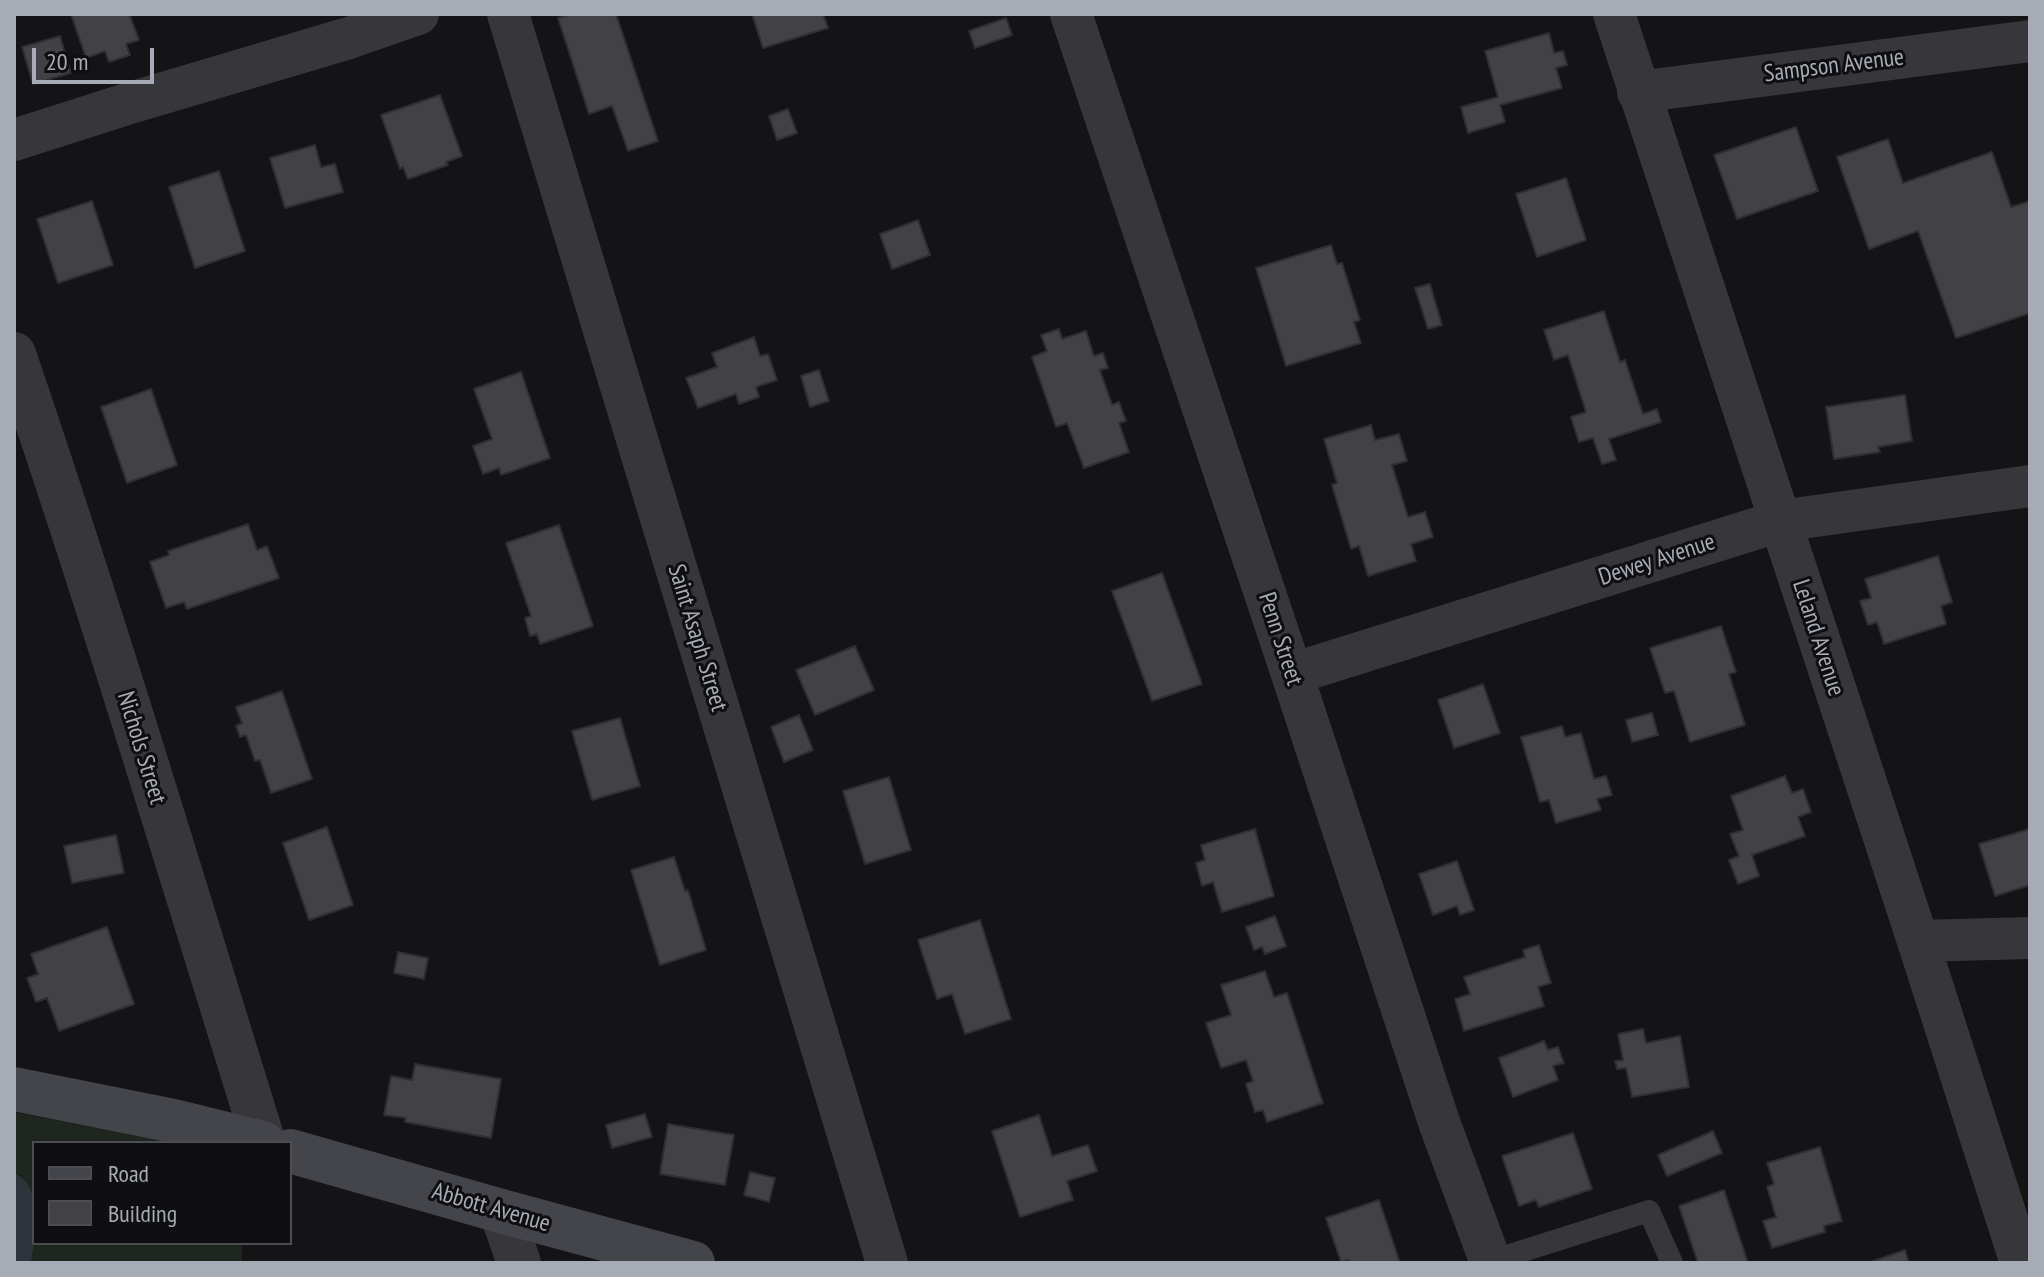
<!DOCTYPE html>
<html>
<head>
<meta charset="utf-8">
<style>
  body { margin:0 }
  #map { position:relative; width:2044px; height:1277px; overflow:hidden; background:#141416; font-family:"PT Sans Narrow",sans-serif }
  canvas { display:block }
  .frame { position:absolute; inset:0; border:16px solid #a7abb5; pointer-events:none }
  .legend { position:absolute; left:32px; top:1141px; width:260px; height:104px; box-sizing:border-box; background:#0f0f11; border:2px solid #4c4d53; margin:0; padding:10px 14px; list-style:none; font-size:24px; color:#a7abb5 }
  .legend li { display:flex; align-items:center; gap:16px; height:40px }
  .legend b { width:40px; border:2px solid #4c4d53 }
  .scale { position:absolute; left:32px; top:48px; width:122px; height:36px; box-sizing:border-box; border:4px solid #a7abb5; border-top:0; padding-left:10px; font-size:24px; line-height:28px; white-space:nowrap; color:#a7abb5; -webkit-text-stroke:6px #0f0f11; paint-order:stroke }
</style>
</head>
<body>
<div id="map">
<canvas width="2044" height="1277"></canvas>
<div class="frame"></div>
<ul class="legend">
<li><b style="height:10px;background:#44454b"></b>Road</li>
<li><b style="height:22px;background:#414146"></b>Building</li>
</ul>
<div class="scale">20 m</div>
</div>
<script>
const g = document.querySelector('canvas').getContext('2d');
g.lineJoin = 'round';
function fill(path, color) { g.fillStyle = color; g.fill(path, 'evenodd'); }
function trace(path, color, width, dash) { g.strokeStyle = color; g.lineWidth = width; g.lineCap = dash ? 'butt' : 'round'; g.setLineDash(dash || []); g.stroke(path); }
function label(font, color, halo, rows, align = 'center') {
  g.font = font + ' "PT Sans Narrow",sans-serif'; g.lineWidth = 6; g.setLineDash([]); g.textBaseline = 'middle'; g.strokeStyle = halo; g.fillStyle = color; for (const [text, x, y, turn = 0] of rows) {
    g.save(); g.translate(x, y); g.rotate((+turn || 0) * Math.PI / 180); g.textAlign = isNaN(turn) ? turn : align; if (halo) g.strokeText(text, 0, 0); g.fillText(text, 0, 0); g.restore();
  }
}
const green = new Path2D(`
  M14,1112L174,1143H34V1199L22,1176L14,1173Z
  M34,1242L242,1243V1263H31Z`);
const water = new Path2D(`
  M14,1173C43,1183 35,1238 31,1263H14Z`);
const building = new Path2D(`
  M71,14H136L130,16L139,40L126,44L130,55L109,62L105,51L86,58Z
  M571,14H616L658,141L628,151L612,106L589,114L558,18Z
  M752,14H823L828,28L763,48Z
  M1006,18L1012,35L975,48L969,31Z
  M1549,33L1554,53L1563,51L1567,65L1556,68L1562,88L1500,105L1505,122L1468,133L1461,107L1498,97L1485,51Z
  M60,36L71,73L33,84L22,47Z
  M440,95L462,156L446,162L448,165L408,179L403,167L400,169L381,115Z
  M788,109L797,133L777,140L769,116Z
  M1796,127L1818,191L1737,219L1714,155Z
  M1888,139L1903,183L1992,152L2011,207L2030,201V313L1956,338L1918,231L1869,249L1837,157Z
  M315,145L321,167L335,164L343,192L285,208L270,158Z
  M219,171L245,251L195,268L169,187Z
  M1566,178L1586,240L1537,257L1516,194Z
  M92,201L113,265L58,283L37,219Z
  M918,220L930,255L892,269L880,234Z
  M1331,245L1337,264L1342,263L1360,320L1354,322L1361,343L1286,366L1256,268Z
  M1430,284L1442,325L1428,329L1415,288Z
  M1604,311L1620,362L1625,360L1643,414L1657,409L1661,422L1609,439L1616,460L1602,464L1593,438L1579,442L1571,417L1586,412L1568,355L1554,360L1544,330Z
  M1059,329L1062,339L1086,331L1094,356L1103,353L1108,368L1100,370L1112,405L1119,402L1126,421L1119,423L1129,452L1084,468L1067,423L1056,427L1032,357L1047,351L1041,335Z
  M754,337L760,356L768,354L777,380L756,387L759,397L739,404L736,394L698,408L686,378L717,367L712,353Z
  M819,370L829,401L810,407L801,376Z
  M521,372L550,458L501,475L499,468L483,474L473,446L492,439L474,389Z
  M151,389L177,465L127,483L101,407Z
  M1905,395L1912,441L1878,447L1880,452L1834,459L1826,407Z
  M1371,425L1375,440L1399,434L1407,461L1392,465L1408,517L1425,512L1433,537L1411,544L1416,561L1368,576L1359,546L1351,549L1332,485L1337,483L1324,439Z
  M248,524L257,550L267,546L279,578L187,609L184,602L166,608L150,562L169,555L168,551Z
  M559,525L593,626L540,644L537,634L530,636L525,618L531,616L506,543Z
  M1938,556L1952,602L1941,606L1946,624L1884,644L1877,622L1868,625L1860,601L1871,598L1865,579Z
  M1162,573L1202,684L1152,701L1112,591Z
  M1721,626L1736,672L1729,674L1745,725L1690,742L1674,691L1665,693L1650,648Z
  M855,646L874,690L815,715L796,670Z
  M1483,684L1500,733L1454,748L1438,700Z
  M282,691L312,779L271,793L260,760L255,761L246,735L240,737L236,726L242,723L236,707Z
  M1652,713L1658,735L1632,742L1626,720Z
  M799,715L813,750L784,762L771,727Z
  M620,718L640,786L592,800L572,731Z
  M1562,726L1565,737L1581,733L1594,779L1606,776L1612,795L1597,799L1601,810L1556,823L1549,800L1540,802L1521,737Z
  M1785,776L1792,793L1803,789L1811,812L1798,817L1805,836L1752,855L1759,876L1738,884L1729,860L1739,856L1730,834L1743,830L1731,796Z
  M889,777L911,850L865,864L843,791Z
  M327,827L353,905L309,920L283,843Z
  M1255,829L1274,896L1222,912L1213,882L1202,886L1196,863L1205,860L1201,845Z
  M2030,829V885L1995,896L1979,844Z
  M116,835L124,873L72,883L64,846Z
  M674,857L685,891L688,890L706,950L660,965L631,870Z
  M1457,861L1474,910L1460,915L1457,906L1433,915L1419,874Z
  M1275,916L1286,946L1265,954L1262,947L1254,950L1246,927Z
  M980,920L1011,1019L965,1034L952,994L937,999L918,940Z
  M107,927L134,1004L59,1031L47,998L36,1002L27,978L38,974L31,954Z
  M1539,945L1551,983L1538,987L1544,1006L1464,1031L1455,999L1470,994L1464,977L1525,957L1523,950Z
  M398,952L428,958L424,979L394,973Z
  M1265,971L1274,997L1287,993L1323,1103L1267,1122L1263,1110L1255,1112L1246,1084L1253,1081L1246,1060L1221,1068L1206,1023L1231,1015L1221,985Z
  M1643,1029L1646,1043L1680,1036L1689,1087L1632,1097L1626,1068L1617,1069L1615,1061L1623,1060L1618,1034Z
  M1544,1041L1548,1050L1558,1047L1564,1063L1553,1066L1558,1080L1513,1097L1499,1058Z
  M415,1064L501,1079L491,1138L405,1122L406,1118L384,1115L391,1076L412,1080Z
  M645,1114L652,1137L612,1148L606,1125Z
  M1039,1115L1052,1156L1088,1145L1097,1171L1067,1181L1073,1200L1020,1217L992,1131Z
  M668,1124L734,1135L725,1185L660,1174Z
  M1713,1131L1722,1153L1667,1176L1658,1155Z
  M1573,1133L1592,1189L1539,1207L1536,1200L1519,1206L1502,1156Z
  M1820,1147L1842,1221L1824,1226L1825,1232L1772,1248L1763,1221L1776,1217L1767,1187L1774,1184L1767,1163Z
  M750,1172L775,1178L769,1202L744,1195Z
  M1724,1190L1748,1263H1698L1679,1206Z
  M1379,1200L1400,1263H1350L1349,1260L1341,1262L1326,1218Z
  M1905,1250L1909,1263H1868Z`);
const service = new Path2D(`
  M1491,1261L1649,1211L1672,1263`);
const minor = new Path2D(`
  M508,14L887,1263
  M1071,14L1292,674L1439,1122L1491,1263
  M1614,14L1918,941L2021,1263
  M1638,92L2030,41
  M14,140L130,103L349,38L418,14
  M1292,674L1780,521L2030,486
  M1918,941L2030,938`);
const tertiary = new Path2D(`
  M14,354C103,615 182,879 264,1143
  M501,1211L519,1263`);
const secondary = new Path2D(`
  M14,1089L174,1121L263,1143
  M290,1151L501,1211L693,1263`);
const streetNames = [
  ["Sampson Avenue",1834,66,-7],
  ["Dewey Avenue",1657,560,-18],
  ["Saint Asaph Street",697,638,73],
  ["Leland Avenue",1818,638,72],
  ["Penn Street",1280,639,72],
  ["Nichols Street",141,748,73],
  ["Abbott Avenue",491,1208,16]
];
fill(green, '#1f2620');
fill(water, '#2d343b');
fill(building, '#414146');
trace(building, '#2f2e32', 2);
trace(service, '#36363b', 22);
trace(minor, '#36363b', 42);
trace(tertiary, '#36363b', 44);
trace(secondary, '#44454b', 44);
label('24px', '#a7abb5', '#0f0f11', streetNames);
</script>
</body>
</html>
